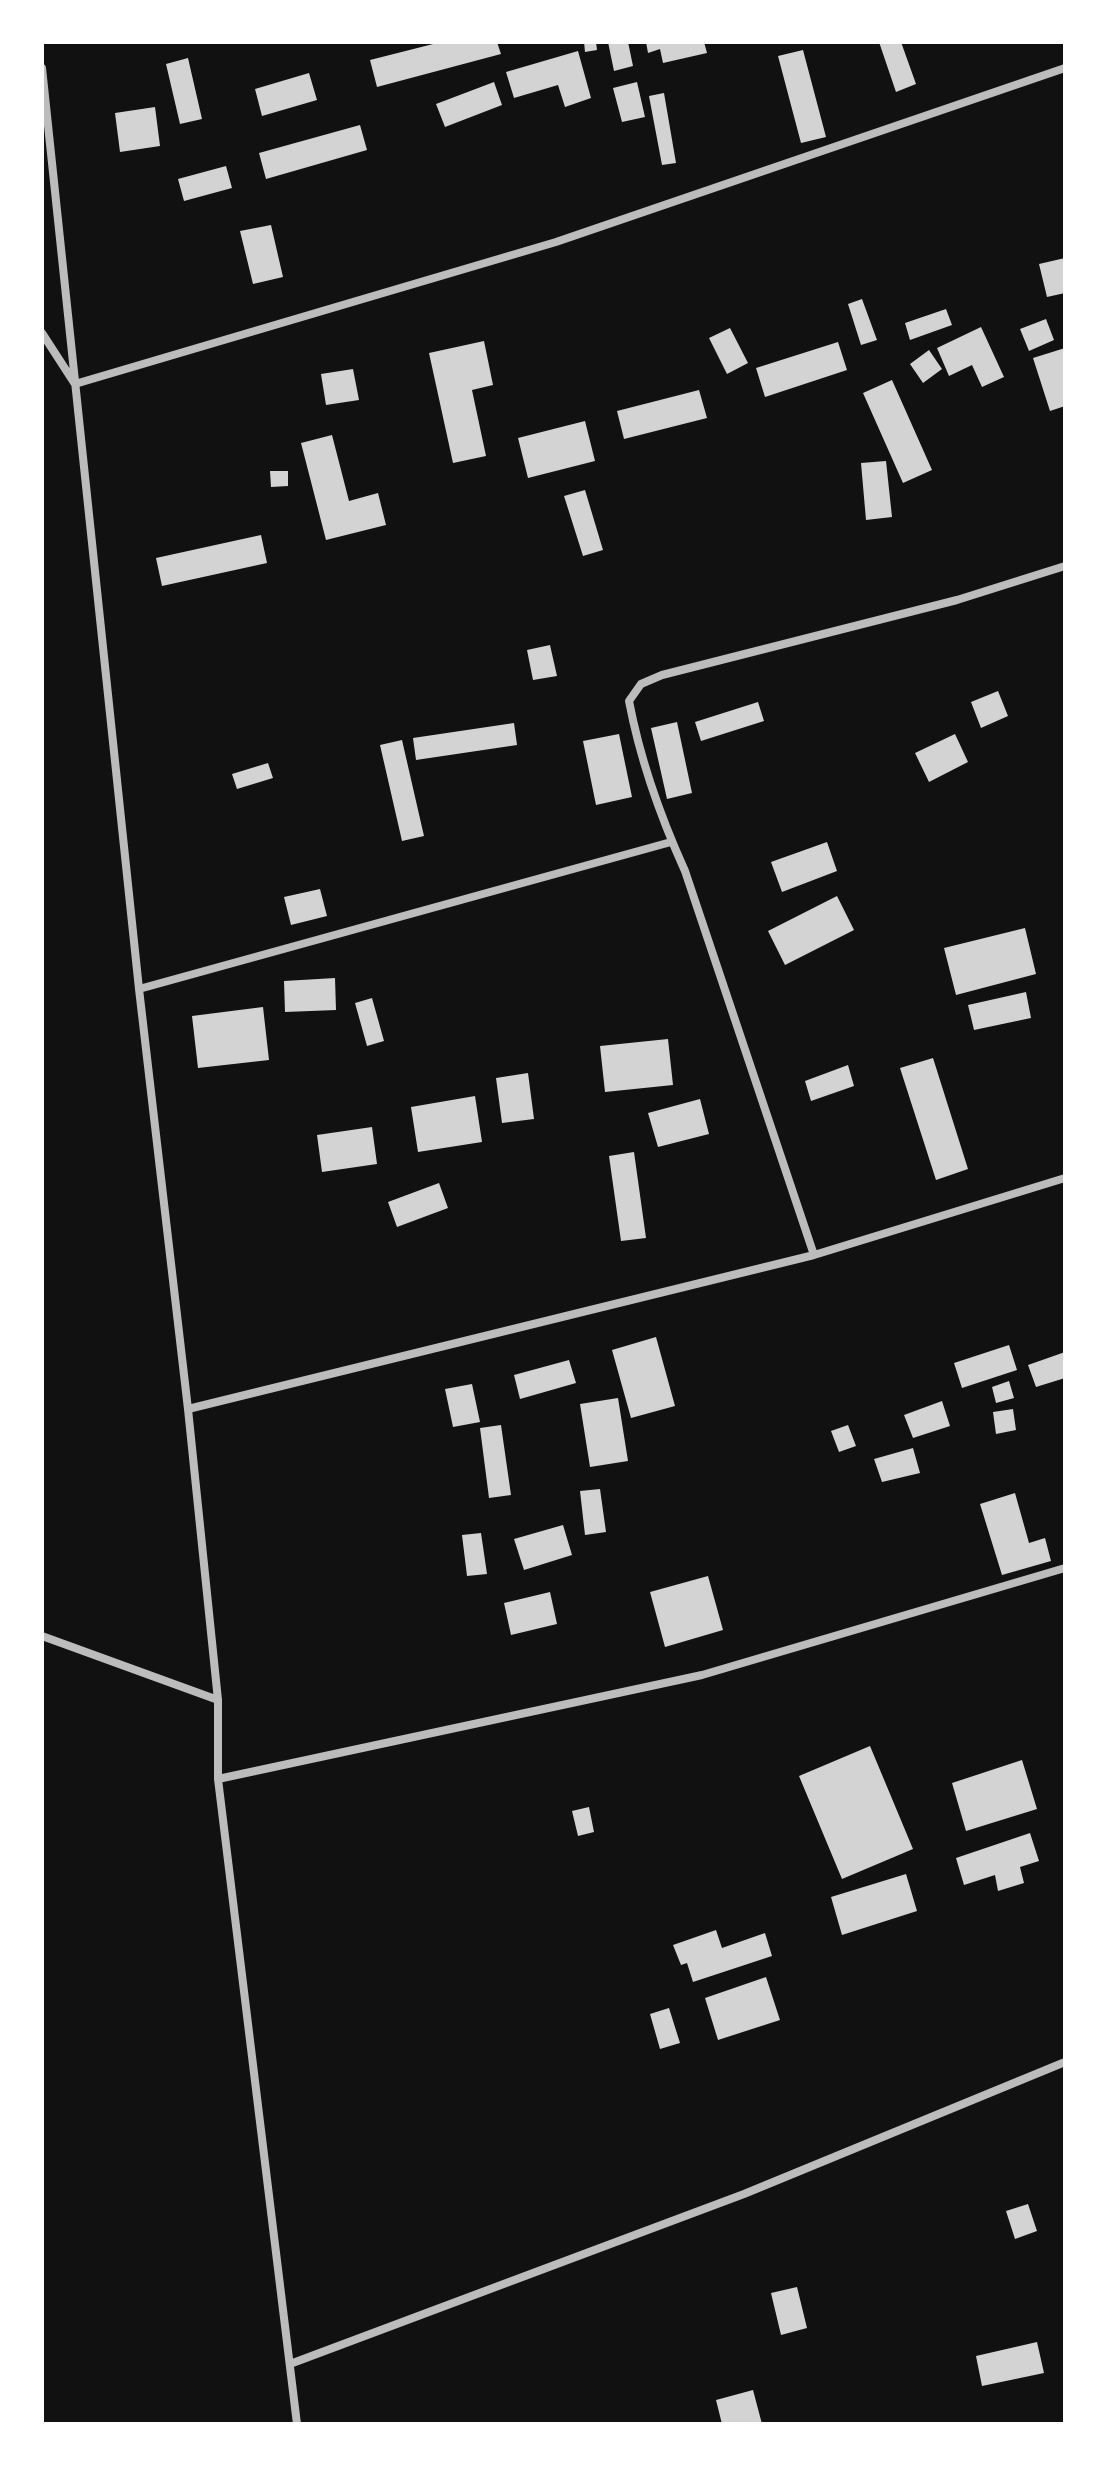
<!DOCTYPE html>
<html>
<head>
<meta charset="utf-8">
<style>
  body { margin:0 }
  #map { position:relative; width:1107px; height:2466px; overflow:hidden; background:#111; font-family:Overpass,sans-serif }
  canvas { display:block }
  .frame { position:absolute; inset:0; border:44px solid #fff; pointer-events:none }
</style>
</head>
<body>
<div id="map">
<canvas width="1107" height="2466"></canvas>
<div class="frame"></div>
</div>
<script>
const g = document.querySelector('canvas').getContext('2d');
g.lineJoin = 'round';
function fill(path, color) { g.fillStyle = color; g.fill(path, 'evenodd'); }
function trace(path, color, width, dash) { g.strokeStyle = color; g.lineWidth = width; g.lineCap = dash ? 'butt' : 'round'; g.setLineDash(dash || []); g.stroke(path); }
const building = new Path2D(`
  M441,42H497L501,54L377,87L370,60Z
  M584,42H596L597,50L585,52Z
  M608,42H628L633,66L614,71Z
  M646,42H704L707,53L663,63L660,49L648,53Z
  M879,42H901L916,84L896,92Z
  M803,50L826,137L801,143L778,56Z
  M578,51L591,98L565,107L558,85L514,98L506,72Z
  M188,58L202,119L180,124L166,64Z
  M309,73L317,100L262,116L255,89Z
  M494,82L502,105L445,127L436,104Z
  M637,82L645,117L622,122L613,88Z
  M664,93L676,163L662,165L649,96Z
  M155,107L160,146L120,152L115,113Z
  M360,125L367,150L266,179L259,153Z
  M226,166L232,188L184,201L178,179Z
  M271,225L283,277L253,284L240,231Z
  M1065,258V293L1047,297L1039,264Z
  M862,299L877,340L861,345L848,304Z
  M946,309L952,325L910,340L905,323Z
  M1046,319L1054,340L1029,351L1020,329Z
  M981,327L1004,377L982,387L972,365L949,376L937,348Z
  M730,328L748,363L727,374L709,338Z
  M484,341L493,385L472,390L486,456L453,463L429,353Z
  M838,342L847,370L765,397L756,368Z
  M1065,348V406L1050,411L1033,358Z
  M929,350L942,369L923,383L910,364Z
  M353,369L359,400L326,405L321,374Z
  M892,380L932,470L903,483L863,393Z
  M699,390L707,418L624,439L617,411Z
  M585,421L595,461L528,478L518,438Z
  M332,435L349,501L378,493L386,525L326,540L301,443Z
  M886,461L892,517L866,520L861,463Z
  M270,471H288V486L271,487Z
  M585,490L603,550L583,556L564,496Z
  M261,535L267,563L162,586L156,558Z
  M550,645L557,676L533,680L527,650Z
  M998,691L1008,716L981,728L971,702Z
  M758,702L764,721L701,741L695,722Z
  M677,722L692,793L667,799L651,728Z
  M514,723L517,745L416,760L413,738Z
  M619,734L632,797L596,805L583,741Z
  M955,734L968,762L929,782L915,753Z
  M402,740L424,836L402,841L380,745Z
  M268,763L273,778L237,789L232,774Z
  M827,842L837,871L782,892L771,862Z
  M320,889L327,916L291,925L284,897Z
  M837,896L854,930L785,965L768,931Z
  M1025,928L1036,974L956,995L944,948Z
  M335,978L336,1010L285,1012L284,981Z
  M1026,992L1031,1018L974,1030L968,1005Z
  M372,998L384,1041L367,1046L355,1003Z
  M263,1007L269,1060L198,1068L192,1016Z
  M668,1039L673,1085L605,1092L600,1046Z
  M933,1058L968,1169L936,1180L900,1068Z
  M848,1065L854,1086L811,1101L805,1081Z
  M528,1073L534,1119L502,1123L496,1078Z
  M475,1096L482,1142L418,1152L411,1107Z
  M700,1099L709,1134L658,1147L648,1113Z
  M372,1127L377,1164L322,1172L317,1135Z
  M634,1152L646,1238L621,1241L609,1156Z
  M439,1183L448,1208L397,1227L388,1202Z
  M656,1337L675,1406L631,1418L612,1350Z
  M1009,1345L1017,1370L962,1388L954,1363Z
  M1065,1352V1378L1036,1387L1028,1365Z
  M569,1360L576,1383L520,1399L514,1375Z
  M1009,1381L1014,1398L996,1403L992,1387Z
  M472,1384L480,1422L453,1427L445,1389Z
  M618,1398L628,1461L590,1467L580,1404Z
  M942,1401L950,1426L913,1438L904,1415Z
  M1013,1409L1016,1430L996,1434L993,1412Z
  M501,1425L511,1495L489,1498L480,1428Z
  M848,1425L856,1446L839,1452L831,1431Z
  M913,1448L920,1473L882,1482L874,1459Z
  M600,1489L606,1532L585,1535L580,1491Z
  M1015,1493L1029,1543L1045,1538L1051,1561L1002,1575L980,1504Z
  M563,1525L572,1555L524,1570L514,1539Z
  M481,1533L487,1574L467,1576L462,1535Z
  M708,1576L723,1630L665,1647L650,1592Z
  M550,1592L557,1624L511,1635L504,1603Z
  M870,1746L913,1849L842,1879L799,1776Z
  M1022,1760L1037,1809L966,1831L952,1783Z
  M589,1807L594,1832L578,1836L572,1811Z
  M1030,1833L1039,1861L1020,1867L1024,1883L998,1891L995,1875L964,1885L956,1858Z
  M906,1874L917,1911L842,1935L831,1897Z
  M716,1930L722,1948L765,1933L772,1956L693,1982L687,1963L681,1965L673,1945Z
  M766,1977L780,2020L718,2040L705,1998Z
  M669,2008L680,2043L660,2049L650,2014Z
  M1028,2204L1037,2231L1015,2239L1006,2211Z
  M797,2287L807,2328L781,2335L771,2293Z
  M1037,2342L1044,2373L982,2386L976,2356Z
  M753,2390L762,2424H722L716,2400Z`);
const minor = new Path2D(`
  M42,68L139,989L188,1409L218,1700V1779L297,2424
  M42,333L75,384L556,242L1065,68
  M139,989L671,842
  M814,1255L685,871C661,818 640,759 629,701L641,684L662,675L957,600L1065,566
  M188,1409L814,1255L1065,1178
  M42,1636L218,1700
  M218,1779L702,1675L1065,1568
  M290,2364L744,2194L1065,2062`);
fill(building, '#d3d3d3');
trace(minor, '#bcbcbc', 8);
</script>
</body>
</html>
